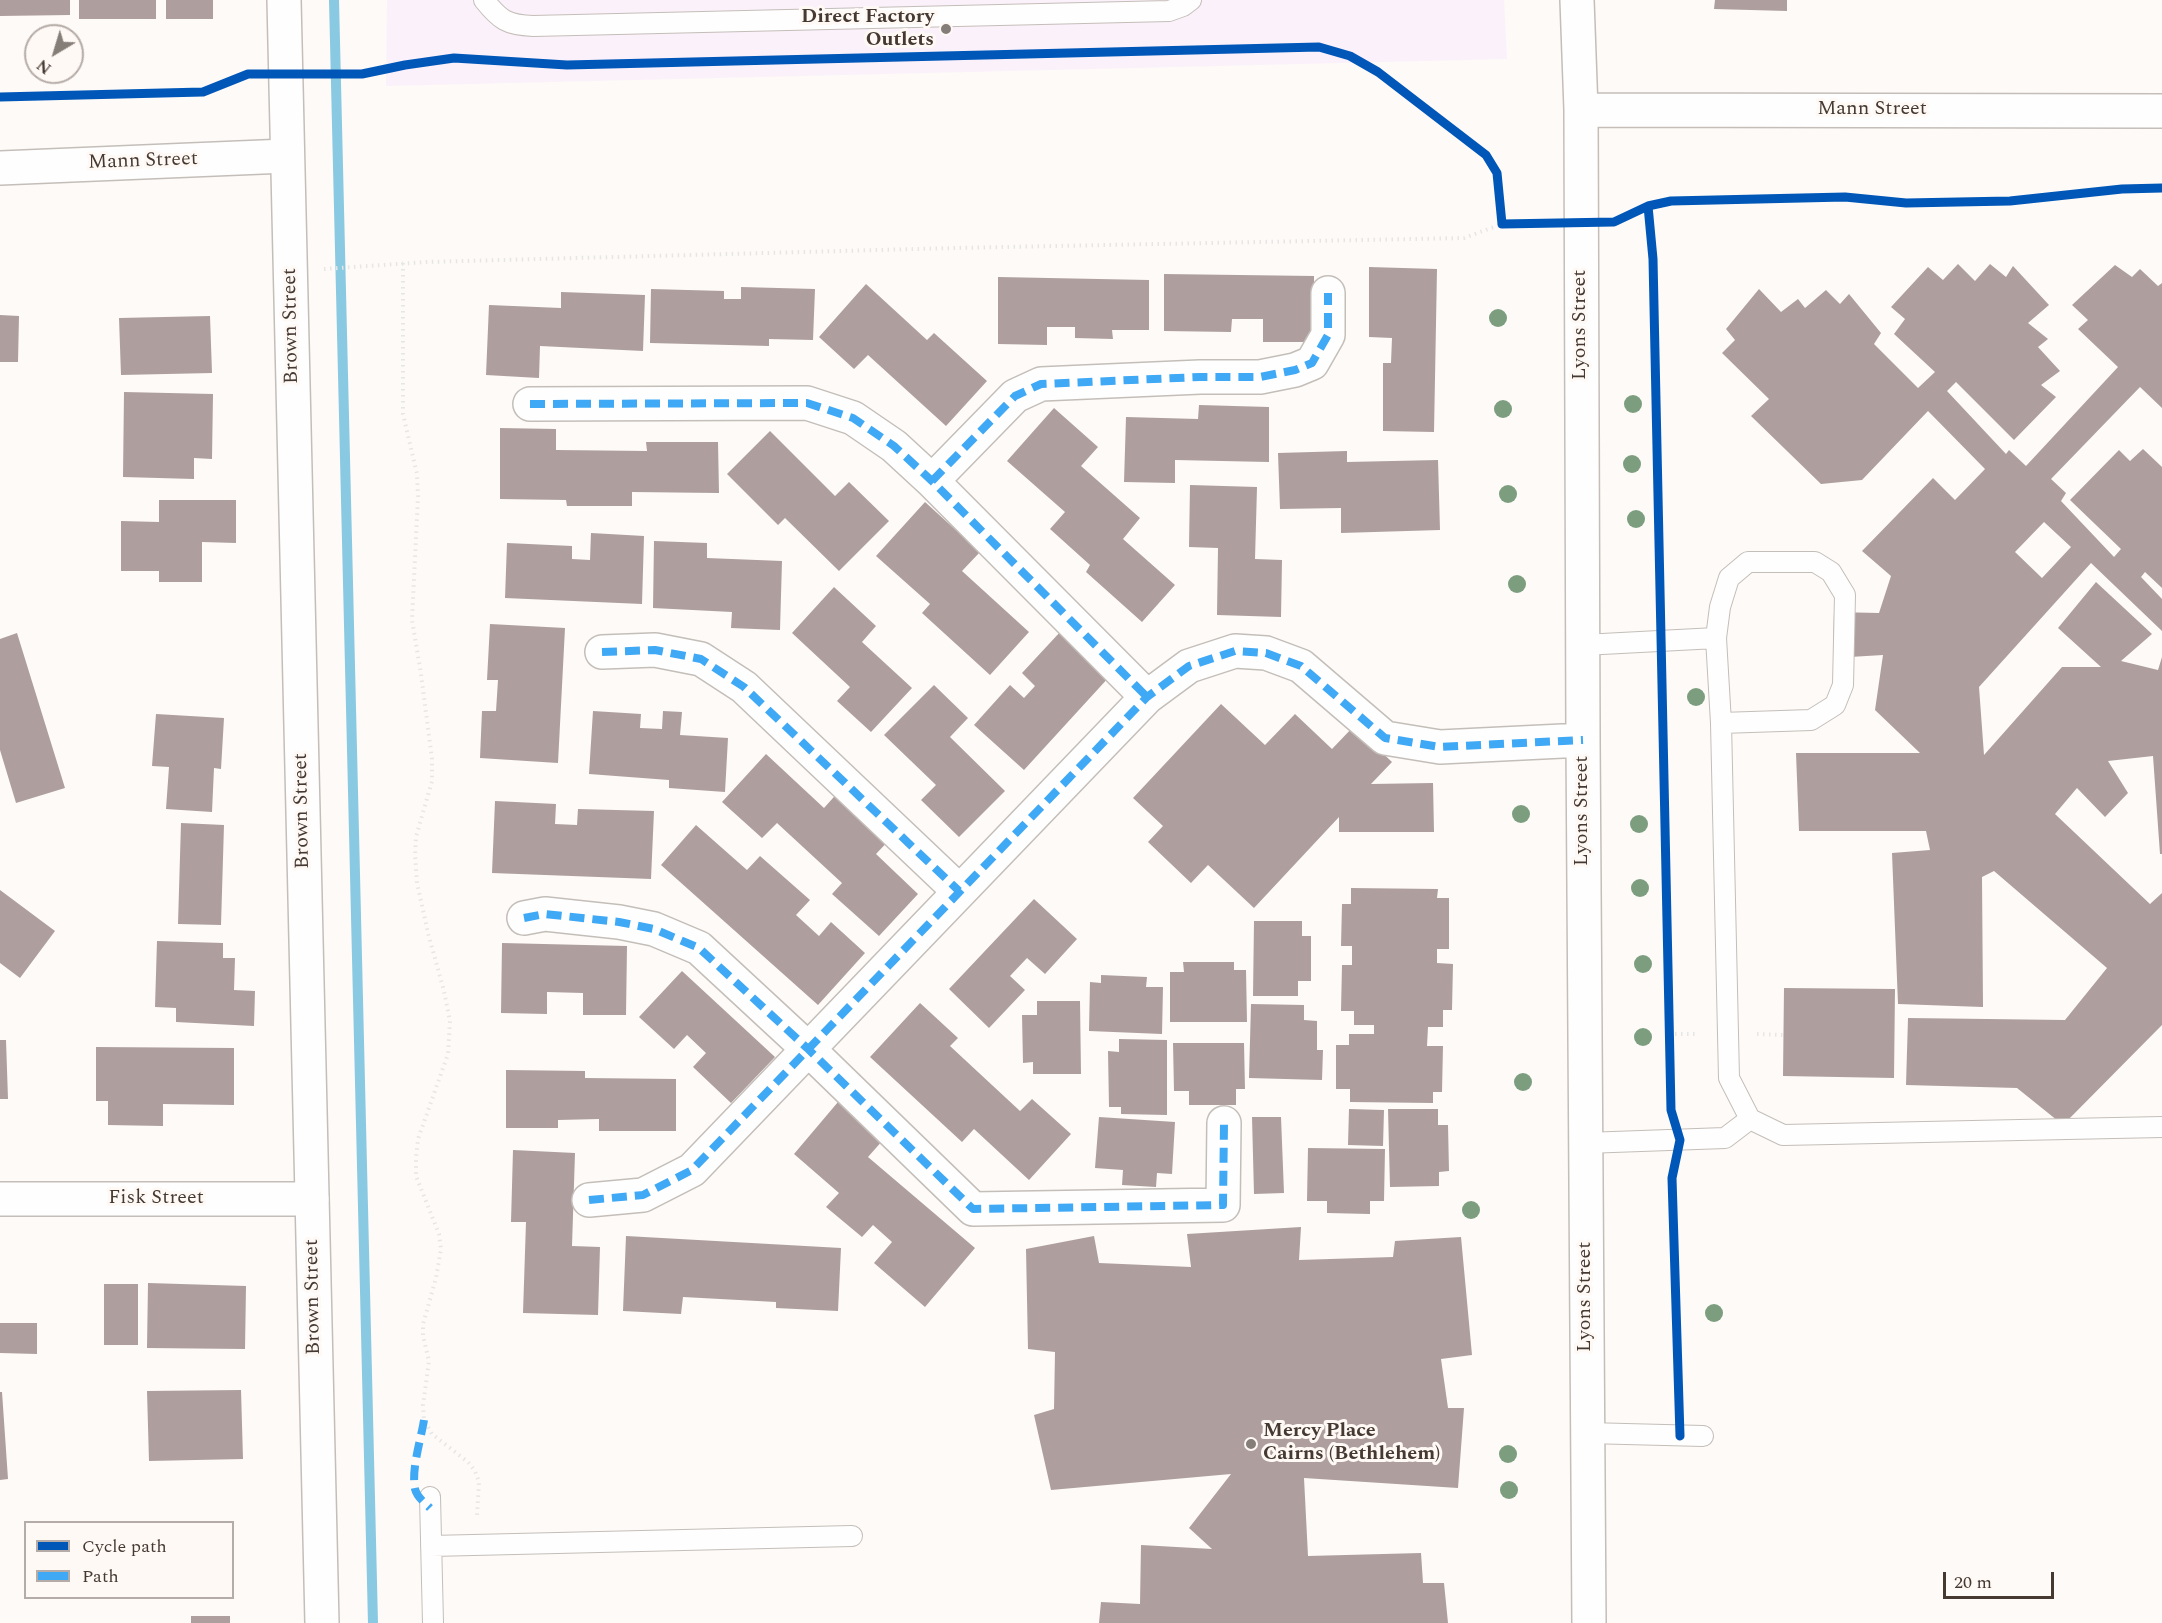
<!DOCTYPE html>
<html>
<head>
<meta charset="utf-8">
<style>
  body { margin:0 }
  #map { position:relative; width:2162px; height:1623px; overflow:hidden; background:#fdfaf7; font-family:Spectral,serif }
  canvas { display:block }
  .legend { position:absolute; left:24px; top:1521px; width:210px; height:78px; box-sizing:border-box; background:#fff9f5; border:2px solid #b5aca7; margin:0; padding:8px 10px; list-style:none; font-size:18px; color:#453932 }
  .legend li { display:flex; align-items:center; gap:12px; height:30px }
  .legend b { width:30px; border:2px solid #b5aca7 }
  .north { position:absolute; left:24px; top:24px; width:60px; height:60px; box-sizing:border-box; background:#fff9f5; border:2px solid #b5aca7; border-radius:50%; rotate:218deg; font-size:16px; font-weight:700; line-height:24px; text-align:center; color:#453932 }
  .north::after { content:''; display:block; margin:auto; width:21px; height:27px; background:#857d77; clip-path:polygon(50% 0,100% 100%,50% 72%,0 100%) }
  .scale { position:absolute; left:1943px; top:1572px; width:111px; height:27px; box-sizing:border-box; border:3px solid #453932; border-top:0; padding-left:8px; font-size:18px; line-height:21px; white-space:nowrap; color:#453932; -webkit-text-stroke:4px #fff9f5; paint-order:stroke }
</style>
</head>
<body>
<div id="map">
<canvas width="2162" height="1623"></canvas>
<ul class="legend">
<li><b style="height:8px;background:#0057b8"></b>Cycle path</li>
<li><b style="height:8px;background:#3fa9f5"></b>Path</li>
</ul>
<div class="north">N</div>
<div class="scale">20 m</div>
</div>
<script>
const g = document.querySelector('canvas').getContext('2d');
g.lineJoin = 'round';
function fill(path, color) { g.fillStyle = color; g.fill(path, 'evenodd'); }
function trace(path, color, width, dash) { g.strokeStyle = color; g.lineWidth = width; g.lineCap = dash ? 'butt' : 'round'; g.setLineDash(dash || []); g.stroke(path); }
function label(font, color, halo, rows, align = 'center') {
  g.font = font + ' Spectral,serif'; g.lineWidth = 6; g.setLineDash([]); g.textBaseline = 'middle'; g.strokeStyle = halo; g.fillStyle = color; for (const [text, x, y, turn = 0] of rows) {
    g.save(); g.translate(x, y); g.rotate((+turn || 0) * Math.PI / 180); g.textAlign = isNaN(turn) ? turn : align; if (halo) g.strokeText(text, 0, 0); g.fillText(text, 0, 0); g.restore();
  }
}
const commercial = new Path2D(`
  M387,0H1504L1507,59L386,86Z`);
const stream = new Path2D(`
  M334,0L373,1623`);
const building = new Path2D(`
  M0,0H70V15L0,16Z
  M79,0H156V19H79Z
  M166,0H213V19H166Z
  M1715,0H1787V11L1714,9Z
  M1958,264L1975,281L1990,264L2006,277L2013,266L2049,305L2028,323L2048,339L2038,347L2060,371L2041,385L2056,397L2014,440L1956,382L1947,391L2006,454L2009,450L2026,466L2118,367L2078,329L2088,320L2072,305L2115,265L2132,277L2140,269L2158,286L2162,283V408L2140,387L2051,479L2066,493L2061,501L2114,557L2121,549L2070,500L2119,450L2130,461L2143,449L2162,467V588L2145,572L2141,577L2162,599V631L2091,563L1979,687L1984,755L2062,667H2101L2058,628L2096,582L2152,634L2121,661L2158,670L2162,657V854H2160L2153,756L2108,761L2128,793L2105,817L2077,788L2055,814L2150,904L2162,893V1025L2063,1125L2017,1088L1906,1085L1908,1018L2065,1020L2107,968L1994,871L1982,877L1983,1007L1898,1004L1892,853L1930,850L1926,831H1799L1796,753H1920L1875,710L1883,655L1833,658L1834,612L1879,613L1891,576L1862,551L1933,478L1955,500L1985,469L1928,411L1862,480L1821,484L1751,416L1769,399L1722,353L1735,340L1726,329L1759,289L1781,312L1798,299L1805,308L1826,290L1840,304L1849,294L1881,333L1874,344L1918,388L1935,372L1894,334L1905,319L1891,307L1928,267L1943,280ZM2044,522L2071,547L2042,578L2015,552Z
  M1369,267L1437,269L1434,432L1383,431V363H1391L1392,338L1369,337Z
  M1164,274L1314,276V342H1263V319H1232L1231,332L1164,331Z
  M998,277L1149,280V330H1112L1113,339L1075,338V327H1047V345L998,344Z
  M866,284L927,340L934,333L987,381L946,426L868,355L854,369L819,337Z
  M741,287L815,289L813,340L769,339V346L650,343L651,289L724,291V299H741Z
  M561,292L645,295L643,351L540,346L539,378L486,375L489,305L561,308Z
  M0,315L19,316L18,362H0Z
  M210,316L212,373L121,375L119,318Z
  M124,392L213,394L212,459L194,458V479L123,477Z
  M1199,405L1269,407V462L1175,460V483L1124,482L1126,417L1198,419Z
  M1054,408L1098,447L1081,466L1140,518L1123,539L1175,585L1142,622L1086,572L1090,565L1050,529L1065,512L1007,461Z
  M500,428L556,429V450L647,451L646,442H718L719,493L632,492V506H567L566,500L500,499Z
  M770,431L835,496L849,482L889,521L839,571L785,518L778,525L727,474Z
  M1347,451V462L1438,460L1440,530L1341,533V508L1280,509L1278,453Z
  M1190,485L1257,487L1255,559L1282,560L1281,617L1217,615L1218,548L1189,547Z
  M159,500H236V543L202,542V582H159V571H121V521L159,522Z
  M925,502L980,552L962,571L1029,632L990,675L922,613L930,604L876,556Z
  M591,533L644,536L642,604L505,598L507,543L572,546V559L590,560Z
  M654,541L707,543V558L782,561L780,630L731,628L732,612L653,608Z
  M834,587L876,626L862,642L912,688L871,732L837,701L850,687L792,633Z
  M490,624L565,628L558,763L480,758L482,711H496L498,680H487Z
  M1061,631L1110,676L1024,770L974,725L1010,685L1024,698L1035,686L1022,673Z
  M17,633L65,788L16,803L0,750V639Z
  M934,685L968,718L950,737L1005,791L959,837L921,800L936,785L884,735Z
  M1221,704L1265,745L1295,714L1332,749L1354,726L1392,762L1371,784L1433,783L1434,832H1339V817L1254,908L1208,865L1191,883L1148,842L1163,826L1133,798Z
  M593,711L641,714L640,728L662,729L663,711L682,712L680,735L728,738L725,792L669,788V780L589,774Z
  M156,714L224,718L221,769L214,768L212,812L166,809L169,767L152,766Z
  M766,754L824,808L841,789L893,836L876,854L918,894L879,936L832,894L842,883L777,823L762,838L722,802Z
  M495,801L556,804L555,824L577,825L578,809L654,811L651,879L492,873Z
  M181,823L224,825L221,925L178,924Z
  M696,825L747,870L760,856L810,900L796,915L819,936L831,922L865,953L818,1005L661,865Z
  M1351,888L1438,889L1437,898H1449V949H1437V963L1453,964L1452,1010H1443V1027H1428L1427,1046H1443L1442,1092H1433V1103L1350,1102V1089H1336V1045H1349V1034H1374V1025H1354V1011H1341L1342,965H1352V946H1341L1342,904H1351Z
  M0,890L55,931L20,978L0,963Z
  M1034,899L1077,939L1045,974L1027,958L1010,976L1025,990L989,1028L949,989Z
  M1254,921H1302V936H1311V981H1298V996H1253Z
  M157,941L223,943V958H235L234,990L255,991L254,1026L176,1022V1008L155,1007Z
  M502,943L627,946L626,1015H583V993L547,992V1014L501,1013Z
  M1183,962H1234V970H1246L1247,1022H1170V972H1184Z
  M682,971L775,1057L731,1103L693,1067L706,1053L687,1035L674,1049L639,1017Z
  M1101,975L1147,977L1146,987H1163L1162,1034L1089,1031L1090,982L1101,983Z
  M1784,988L1895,989L1894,1078L1783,1076Z
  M1037,1001H1080L1081,1074H1033V1062L1023,1063L1022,1015H1037Z
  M920,1003L958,1038L950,1046L1020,1111L1032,1099L1071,1134L1029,1180L974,1129L962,1142L870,1057Z
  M1251,1004L1304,1005V1020L1317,1021V1050H1323L1322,1080L1249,1078Z
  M1119,1039L1167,1040V1115L1121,1114V1107H1109L1108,1051L1119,1052Z
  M0,1040H6L8,1099H0Z
  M1173,1043H1244L1245,1089H1236V1105H1189V1091H1174Z
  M96,1047L234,1048V1105L163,1104V1126L108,1125V1101H96Z
  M506,1070L585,1071V1078L676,1079V1131H599V1119L558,1120V1128H506Z
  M838,1102L883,1140L868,1157L975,1248L925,1307L874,1263L892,1242L873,1225L862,1237L826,1207L839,1193L794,1154Z
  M1349,1109L1384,1110L1383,1146L1348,1145Z
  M1388,1109H1438V1125H1448L1449,1171L1439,1172V1186L1390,1187Z
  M1099,1117L1175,1122L1172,1174L1157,1173L1156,1187L1122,1185L1123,1170L1095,1168Z
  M1252,1117H1281L1284,1193L1254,1194Z
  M1308,1148L1385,1149L1384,1201H1370V1214L1327,1213V1201H1307Z
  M513,1150L575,1153L572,1246L600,1247L598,1315L523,1313L526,1222H511Z
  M1301,1227L1299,1260L1393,1257L1395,1241L1461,1237L1472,1355L1441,1359L1448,1408H1464L1458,1488L1304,1478L1308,1556L1421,1553L1423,1583H1444L1448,1623H1099L1101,1602L1140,1604L1141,1545L1212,1549L1189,1528L1231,1474L1051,1490L1034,1415L1054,1409L1055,1352L1028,1349L1026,1249L1094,1236L1099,1263L1191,1267L1187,1234Z
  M626,1236L841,1248L838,1311L776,1308V1302L683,1297L681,1314L623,1311Z
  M148,1283L246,1286L245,1349L147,1348Z
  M104,1284H138V1345H104Z
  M0,1323H37V1354L0,1353Z
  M241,1390L243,1459L149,1461L147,1391Z
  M0,1392H2L8,1479L0,1480Z
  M191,1616H230V1623H191Z`);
const path = new Path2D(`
  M403,263V414L417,474L418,496L412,620L421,674L432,759V781L416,837L415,855L417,883L428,933L444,991L450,1021L448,1054L418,1139L416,1158V1176L439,1234L441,1249L436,1278L423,1324V1336L429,1361L423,1405L424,1420L432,1434L468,1462L475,1471L479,1482L477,1516
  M324,269L426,262L954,248L1464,238L1502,224
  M1669,1034H1699
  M1757,1034L1783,1035`);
const service = new Path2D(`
  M484,0C500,20 507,25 533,26L1169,11L1183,6L1191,0
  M1583,645L1716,638
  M1721,723L1811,720L1835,705L1843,685L1845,595L1831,572L1815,562H1748L1729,578L1720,607L1716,638L1721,723L1729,1078L1750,1119L1783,1135L2162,1127
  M1585,1143L1725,1138L1750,1119
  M1587,1433L1703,1436
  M430,1497L433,1623
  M431,1546L852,1536`);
const minor = new Path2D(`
  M1577,0L1581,110L1583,740L1589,1623
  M1581,110L2162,111
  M0,168L286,156
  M530,404L807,403L853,418L894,446L932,481L1147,697
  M932,481L1015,396L1041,384L1200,377H1260L1295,370L1312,363L1328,335V293
  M602,652L655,650L701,659L744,687L959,891
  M524,918L545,914L619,922L654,929L699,948L807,1048L973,1209L1223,1205L1224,1123
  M0,1199H312
  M589,1200L643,1195L692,1170L1147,697L1189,666L1235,651L1266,653L1301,666L1385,738L1440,747L1583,740`);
const tertiary = new Path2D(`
  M284,0L322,1623`);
const quiet = new Path2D(`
  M530,404L807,403L853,418L894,446L932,481L1147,697
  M932,481L1015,396L1041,384L1200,377H1260L1295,370L1312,363L1328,335V293
  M602,652L655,650L701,659L744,687L959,891
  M524,918L545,914L619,922L654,929L699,948L807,1048L973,1209L1223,1205L1224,1123
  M589,1200L643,1195L692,1170L1147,697L1189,666L1235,651L1266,653L1301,666L1385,738L1440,747L1583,740
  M424,1420C421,1439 411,1470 415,1489C417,1497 424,1502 430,1508`);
const cycleway = new Path2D(`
  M0,97L203,92L248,74H362L405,65L454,58L567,65L1319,47L1350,56L1378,72L1486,155L1497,173L1502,224L1614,222L1648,206L1671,201L1845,197L1906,203L2010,201L2122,189L2162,188
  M1648,206L1653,259L1671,1110L1680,1140L1672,1178L1680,1436`);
const trees = [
  [1498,318],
  [1633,404],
  [1503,409],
  [1632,464],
  [1508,494],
  [1636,519],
  [1517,584],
  [1696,697],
  [1521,814],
  [1639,824],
  [1640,888],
  [1643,964],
  [1643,1037],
  [1523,1082],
  [1471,1210],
  [1714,1313],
  [1508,1454],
  [1509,1490]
];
const markers = [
  [946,29,6,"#857d77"],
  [1251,1444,6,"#857d77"]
];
const poiNames = [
  ["Direct Factory",934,18],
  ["Outlets",934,41],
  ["Mercy Place",1263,1432,"left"],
  ["Cairns (Bethlehem)",1263,1455,"left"]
];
const streetNames = [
  ["Mann Street",1872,110],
  ["Mann Street",143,162,-2],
  ["Lyons Street",1581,325,-90],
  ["Brown Street",292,326,-91],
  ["Brown Street",303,811,-91],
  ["Lyons Street",1583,811,-90],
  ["Fisk Street",156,1199],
  ["Brown Street",314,1297,-91],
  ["Lyons Street",1586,1297,-90]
];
fill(commercial, '#fbf1fa');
trace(stream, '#89c9e1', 10);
fill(building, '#ae9f9e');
trace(service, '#c4beb9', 22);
trace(minor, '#c4beb9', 36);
trace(tertiary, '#c4beb9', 36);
trace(path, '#e8e6e5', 4, [1.5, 4.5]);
trace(service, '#fffefe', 20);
trace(minor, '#fffefe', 33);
trace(tertiary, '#fffefe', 33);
trace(quiet, '#3fa9f5', 8, [15, 8]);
trace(cycleway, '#0057b8', 9);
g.fillStyle = '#7c9e7f';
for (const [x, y] of trees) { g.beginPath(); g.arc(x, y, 9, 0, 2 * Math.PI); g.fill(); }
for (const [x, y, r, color] of markers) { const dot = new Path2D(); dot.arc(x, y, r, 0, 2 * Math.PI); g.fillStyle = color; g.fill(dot); trace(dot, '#fff9f5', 2); }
label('bold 20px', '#453932', '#fff9f5', poiNames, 'right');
label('20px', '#453932', '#fff9f5', streetNames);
</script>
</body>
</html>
